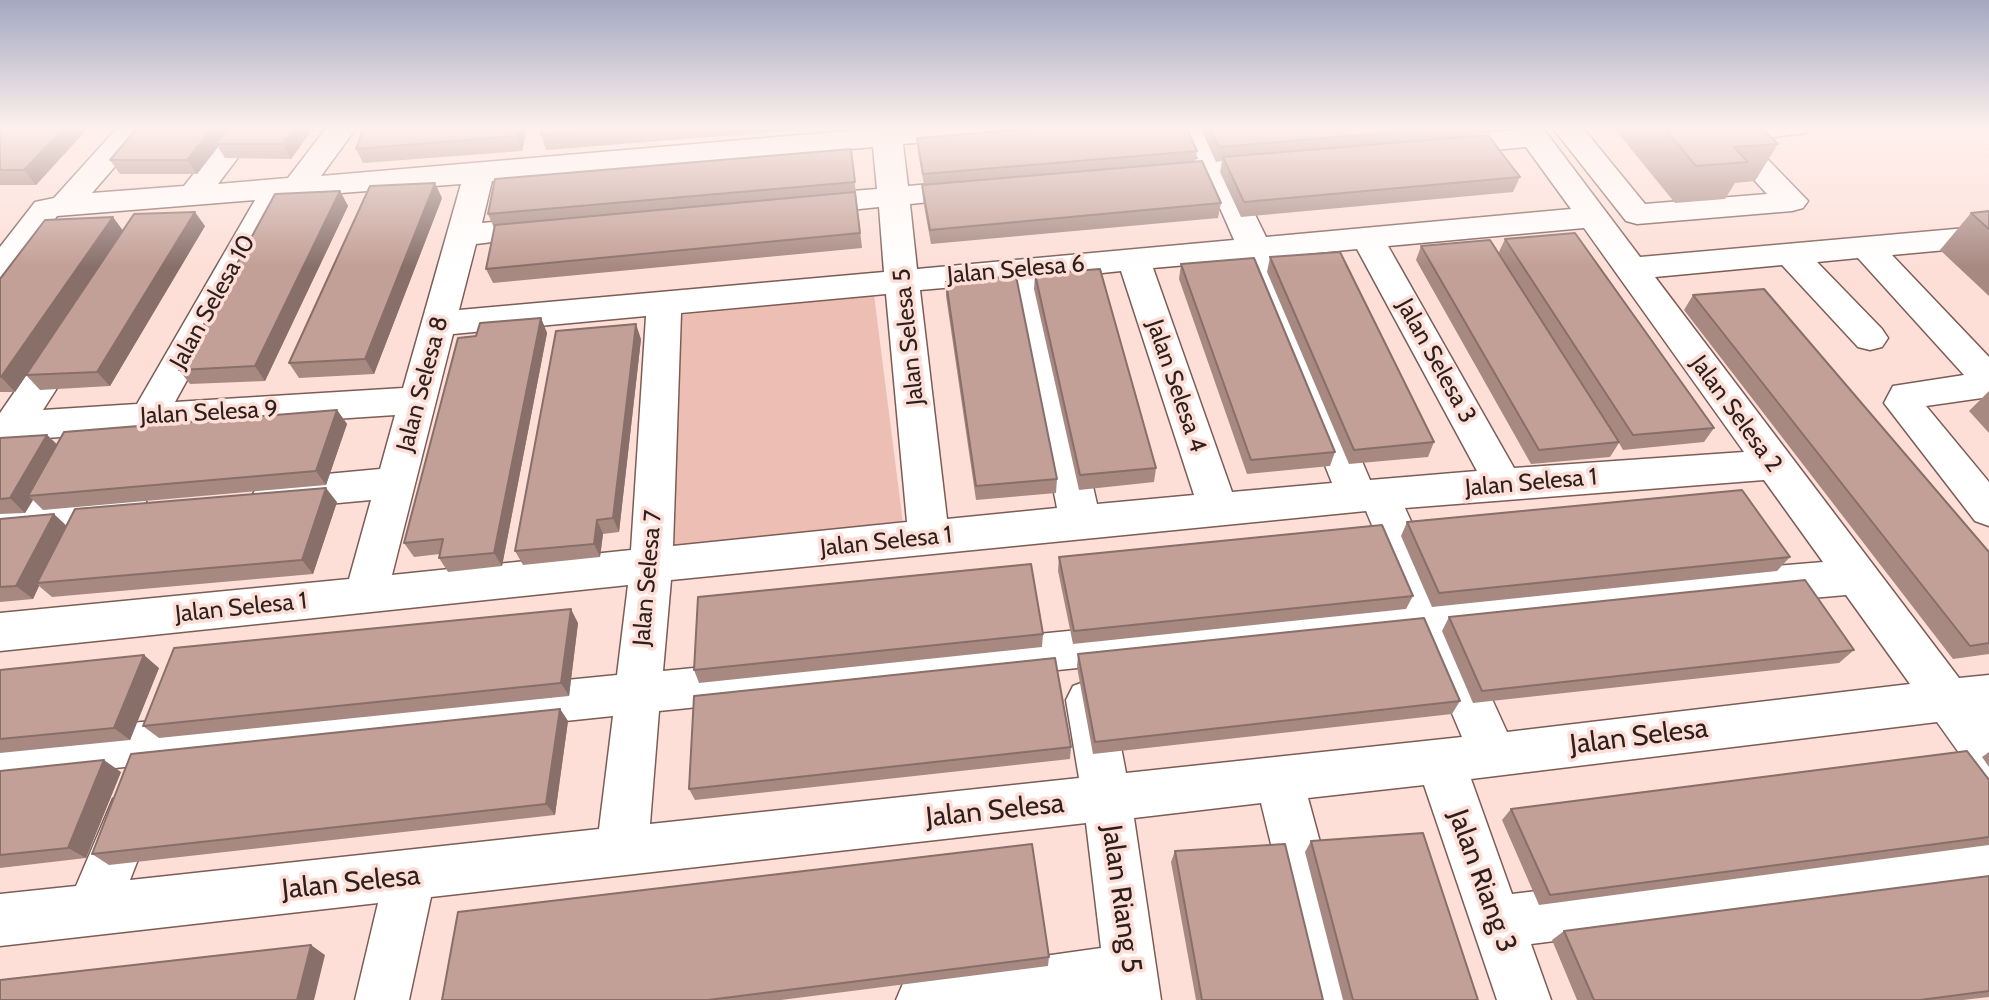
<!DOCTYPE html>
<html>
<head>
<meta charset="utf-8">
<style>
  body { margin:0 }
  canvas { display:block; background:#fddfd8 }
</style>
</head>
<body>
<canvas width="1989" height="1000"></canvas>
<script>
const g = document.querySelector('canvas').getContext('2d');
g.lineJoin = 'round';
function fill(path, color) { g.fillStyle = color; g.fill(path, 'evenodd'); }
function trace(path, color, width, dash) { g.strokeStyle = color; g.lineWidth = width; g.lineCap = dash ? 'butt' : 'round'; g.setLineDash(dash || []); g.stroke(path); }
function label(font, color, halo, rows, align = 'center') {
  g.font = font + ' Cabin,sans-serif'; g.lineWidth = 7; g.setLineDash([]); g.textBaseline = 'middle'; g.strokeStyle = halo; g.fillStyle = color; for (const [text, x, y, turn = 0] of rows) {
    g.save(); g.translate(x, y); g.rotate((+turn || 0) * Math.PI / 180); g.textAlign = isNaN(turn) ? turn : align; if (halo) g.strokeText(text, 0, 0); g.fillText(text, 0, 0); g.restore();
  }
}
const green = new Path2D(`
  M874,295L903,523L671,551L680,315Z`);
const minor = new Path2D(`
  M118,127H149L92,193L184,186L231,127H261L218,184L288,178L327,127H357L321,176L894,127H1008L1003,133L993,136L903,144L908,186L976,180L987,182L991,189L987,196L910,204L917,269L1234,240L1206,176L1151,181L1140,178L1136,172L1140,166L1198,159L1183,127H1213L1227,156L1275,152L1286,155L1290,161L1286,167L1235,174L1266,237L1571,209L1526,147L1438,155L1427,152L1423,146L1427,140L1438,137L1515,130L1512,127H1542L1640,257L1989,226V246L1892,255L1989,357V397L1926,406L1989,482V526L1975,521L1884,403L1893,386L1964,375L1858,258L1817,262L1882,329L1888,338L1882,347L1870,350L1858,347L1782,265L1655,277L1959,678L1989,675V778L1972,771L1937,722L1471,779L1512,894L1989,836V886L1531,944L1551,1000H1497L1424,785L1308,798L1363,1000H1309L1261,803L1134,818L1161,1000H896L904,981L923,973L1101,948L1086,823L431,897L409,1000H355L378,903L0,946V894L76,886L113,799L130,792L147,799L155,816L130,880L599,829L613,716L0,780V736L617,675L628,585L0,651V613L349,579L371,500L273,509L259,505L253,494L259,483L273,479L380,469L395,415L0,441V413L56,332L69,329L82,332L87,341L43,410L137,404L255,200L57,216L12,278L0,281V247L35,202L54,198ZM873,147L877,189L801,195L790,198L785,205L790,212L801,215L879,207L884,272L459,310L476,244L557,234L562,227L557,220L546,217L482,223L492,181ZM461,184L403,388L175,402L287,197ZM1584,228L1744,452L1514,468L1388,246ZM1357,249L1477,471L1370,480L1275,257ZM1243,260L1332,483L1232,492L1153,268ZM1121,271L1194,495L1097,504L1046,279ZM1013,282L1057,508L947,519L920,290ZM886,294L907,522L673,546L681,313ZM646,316L631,550L392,575L453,334ZM1764,480L1823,562L1444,594L1405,508ZM1366,511L1403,598L663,671L671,580ZM1846,595L1910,684L1507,732L1460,629ZM1418,633L1462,737L1126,773L1112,700L1105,686L1089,680L1073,686L1066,700L1079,778L650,824L659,711Z
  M1552,127H1582L1645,204L1767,194L1711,133L1715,127H1810L1805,133L1749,140L1808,201L1803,208L1792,211L1637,224L1626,221Z
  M129,491L143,496L149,507L143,518L129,523L0,535V503Z`);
const wall = new Path2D(`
  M0,127H89L36,185H0Z
  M138,127H314L291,159L225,158L218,147L197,174H120L110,160Z
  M364,127H527L522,151L363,163L356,149Z
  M542,127H799V130L546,150L541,135Z
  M1200,127H1481L1478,135L1520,177L1513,192L1241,217L1220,172L1222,161L1216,162Z
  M1613,127H1761L1778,144L1755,181L1735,183L1725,199L1675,203Z
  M917,138L1197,151L1195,162L1221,203L1218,218L931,244L923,200L922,185H924L918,152Z
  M851,149L862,248L493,283L486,269L494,228L488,214Z
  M340,191L348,206L265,381L190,384L179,370Z
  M442,198L374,374L299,378L289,363Z
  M1989,211V296L1940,250L1971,213Z
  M205,226L110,386L40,390L26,375L51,338L15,392H0V279L123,231Z
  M1505,239L1714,428L1704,442L1623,450L1619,443L1610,457L1531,464L1416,260L1421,246L1498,254Z
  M1270,257L1434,442L1428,457L1349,464L1267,272Z
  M1181,264L1335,452L1330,466L1247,474L1179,279Z
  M1035,274L1156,468L1154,482L1079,490L1034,289Z
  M946,282L1057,479L1056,493L976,500L946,296Z
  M1693,295L1989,552V654L1953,659L1684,310Z
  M541,318L547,333L502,566L448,572L439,558L440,554L414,557L404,543L476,336Z
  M641,339L619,532L603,534L600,557L523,565L515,551Z
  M1989,391V433L1969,411Z
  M337,410L347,424L326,485L43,510L33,500L25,513L0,514V438L47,435L57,444Z
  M337,502L313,574L52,597L39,586L33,599L0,602V519L66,526Z
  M1407,522L1790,557L1777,571L1432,607L1401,536Z
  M1059,557L1413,596L1406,609L1073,644L1058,571Z
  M1449,617L1854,650L1839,663L1473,703L1442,631Z
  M578,623L569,696L159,738L143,726Z
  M1043,634L1042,647L699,683L694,670Z
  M1078,654L1460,701L1452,714L1093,754L1077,667Z
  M159,668L130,740L0,753V670Z
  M560,709L568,721L555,815L109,865L92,854Z
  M1071,747L1070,759L695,800L689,789Z
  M1989,752V767L1982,757Z
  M0,771L121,772L86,858L0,868Z
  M1989,780V845L1539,905L1502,820L1511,809Z
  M1311,841L1478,1000H1343L1305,852Z
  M1175,851L1323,1000H1196L1171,862Z
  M1989,876V997L1963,1000H1577L1552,940L1564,931Z
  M1049,957L1048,966L781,1000H442Z`);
const shadedWall = new Path2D(`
  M65,127H89L36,185L24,170Z
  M213,127H232L216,144L218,147L197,174L187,160Z
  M296,127H314L291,159L283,144Z
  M519,127H527L522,151L517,136Z
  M435,183L442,198L374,374L365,359Z
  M340,191L348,206L265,381L255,366Z
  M195,212L205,226L110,386L97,372Z
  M113,217L124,232L15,392L1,377Z
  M541,318L547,333L502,566L494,553Z
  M636,324L641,339L619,532L613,518Z
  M337,410L347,424L326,485L316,471Z
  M47,435L61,449L28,496L33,500L25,513L10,498Z
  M326,488L337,502L313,574L302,560Z
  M54,514L69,528L37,583L39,586L33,599L16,586Z
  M597,520L603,534L600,557L594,544Z
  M571,609L578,623L569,696L561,683Z
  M144,655L159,668L130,740L114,728Z
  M560,709L568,721L555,815L546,804Z
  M104,760L121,772L86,858L68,848Z
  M311,945L325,955L314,1000H297Z`);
const building = new Path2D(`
  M0,127H65L24,170H0Z
  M138,127H213L187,160H110Z
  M229,127H296L283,144H216Z
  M364,127H519L517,136L356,149Z
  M542,127H646L541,135Z
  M1050,127H1186L1197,151L923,174L917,138Z
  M1209,127H1456L1219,147Z
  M1663,127H1761L1778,144L1734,147L1748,162L1696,166Z
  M1488,135L1520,177L1244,202L1223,157Z
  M851,149L855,182L488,214L495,179Z
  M1202,161L1221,203L930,230L922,185Z
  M435,183L365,359L289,363L370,186Z
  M340,191L255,366L179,370L275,194Z
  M855,192L860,233L486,269L495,225Z
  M1989,211V229L1971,213Z
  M195,212L97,372L26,375L134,214Z
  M113,217L1,377H0V279L45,220Z
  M1575,233L1714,428L1633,435L1505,239Z
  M1490,240L1619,442L1539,450L1421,246Z
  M1340,252L1434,442L1354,450L1270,257Z
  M1254,258L1335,452L1251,460L1181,264Z
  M1100,269L1156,468L1080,475L1035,274Z
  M1016,276L1057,479L976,486L946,282Z
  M1764,289L1989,552V643L1970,646L1693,295Z
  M541,318L494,553L439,558L443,539L404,543L458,338L476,336L480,323Z
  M636,324L613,518L597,520L594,544L515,551L556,331Z
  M337,410L316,471L28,496L64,432Z
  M47,435L10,498L0,499V438Z
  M326,488L302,560L37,583L75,509Z
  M1742,490L1790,557L1439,593L1407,522Z
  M54,514L16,586L0,587V519Z
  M1382,525L1413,596L1074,631L1059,557Z
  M1031,564L1043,634L694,670L698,597Z
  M1805,580L1854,650L1482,691L1449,617Z
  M571,609L561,683L143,726L174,648Z
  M1424,618L1460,701L1095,742L1078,654Z
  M144,655L114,728L0,739V670Z
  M1055,658L1071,747L689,789L694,696Z
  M560,709L546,804L92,854L131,754Z
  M1967,751L1989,780V837L1550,895L1511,809Z
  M104,760L68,848L0,855V771Z
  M1423,833L1478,1000H1353L1311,841Z
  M1032,844L1049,957L708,1000H442L458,912Z
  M1285,844L1323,1000H1202L1175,851Z
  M1989,876V991L1920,1000H1594L1564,931Z
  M311,945L297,1000H0V980Z`);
const streetNames = [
  ["Jalan Selesa 6",1016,270,-5],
  ["Jalan Selesa 10",213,302,-61],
  ["Jalan Selesa 5",909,337,-96],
  ["Jalan Selesa 3",1436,361,61],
  ["Jalan Selesa 8",423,384,-75],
  ["Jalan Selesa 4",1176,386,71],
  ["Jalan Selesa 9",209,413,-3],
  ["Jalan Selesa 2",1736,414,54],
  ["Jalan Selesa 1",1531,483,-5],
  ["Jalan Selesa 1",886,542,-6],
  ["Jalan Selesa 7",648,578,-85],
  ["Jalan Selesa 1",241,608,-6]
];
const nearStreetnames = [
  ["Jalan Selesa",1639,737,-7],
  ["Jalan Selesa",995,811,-6],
  ["Jalan Riang 3",1482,881,70],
  ["Jalan Selesa",351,883,-6],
  ["Jalan Riang 5",1121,899,82]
];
fill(green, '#edbeb3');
trace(minor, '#7c5d56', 3);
fill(minor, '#fff');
fill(wall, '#a78982');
fill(shadedWall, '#886f6a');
fill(building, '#c29f97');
trace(building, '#886f6a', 2);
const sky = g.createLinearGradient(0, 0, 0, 267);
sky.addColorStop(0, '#a3a8c1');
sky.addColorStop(0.48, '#fef1ed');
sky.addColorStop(1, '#fef1ed00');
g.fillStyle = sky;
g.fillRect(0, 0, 1989, 267);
label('24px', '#2d1f1c', '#fddfd8', streetNames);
label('28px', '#2d1f1c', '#fddfd8', nearStreetnames);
</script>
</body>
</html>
